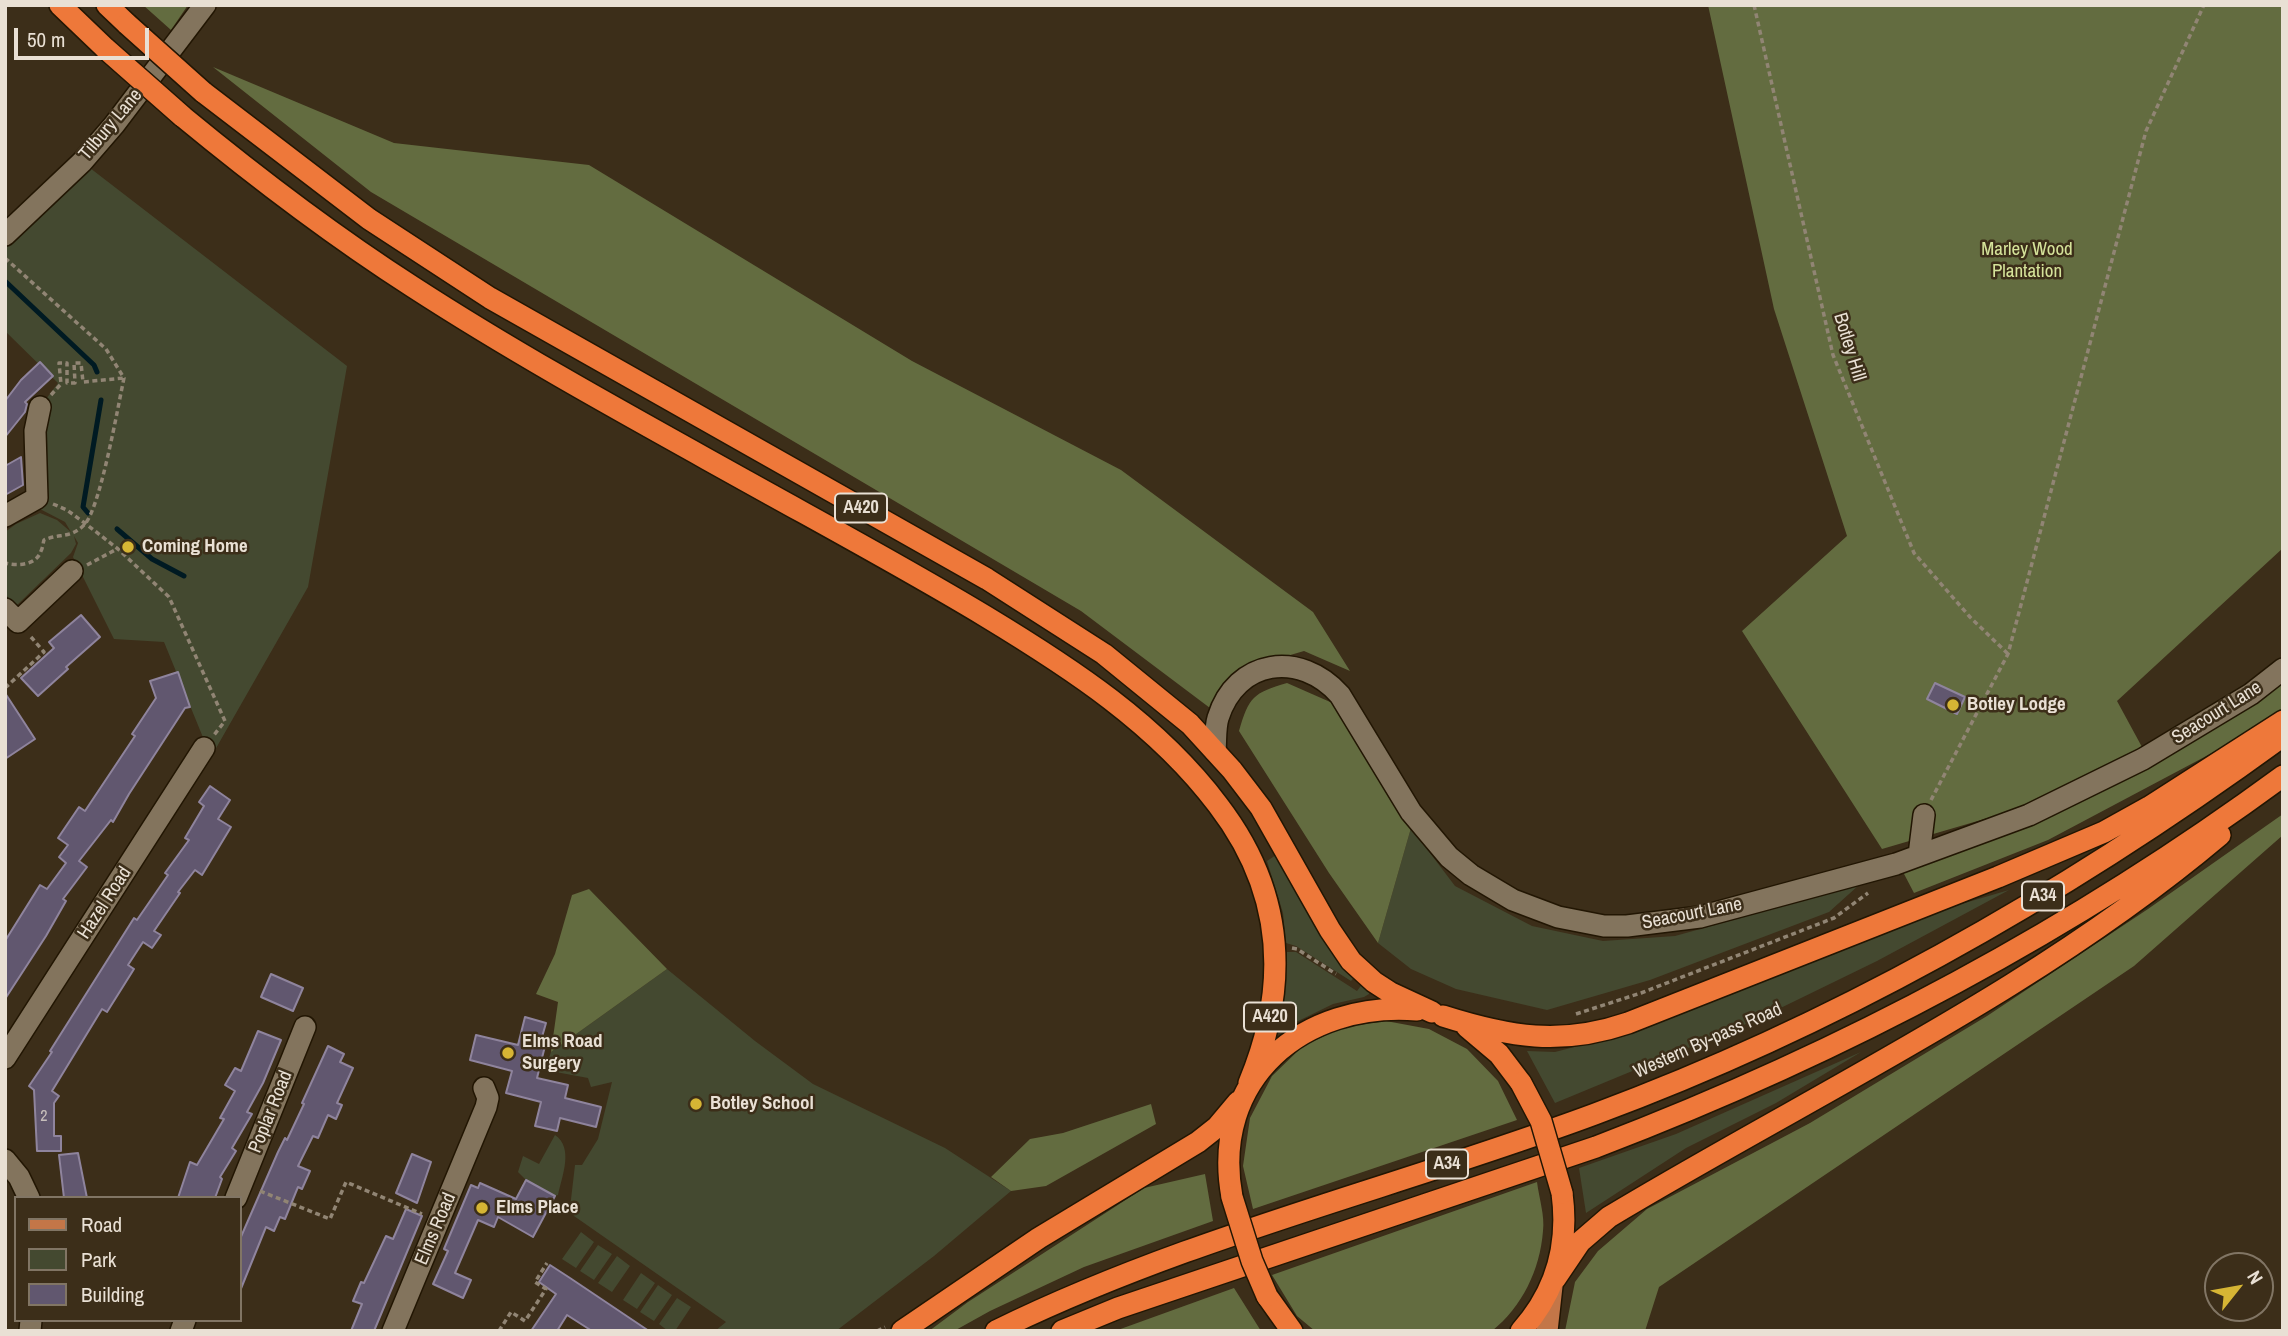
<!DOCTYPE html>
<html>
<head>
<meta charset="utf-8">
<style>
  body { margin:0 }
  #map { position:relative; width:2288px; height:1336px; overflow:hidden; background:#3c2e19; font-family:"Archivo Narrow",sans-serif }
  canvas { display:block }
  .frame { position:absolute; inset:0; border:7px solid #e9e0d4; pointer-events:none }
  .legend { position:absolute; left:14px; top:1196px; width:228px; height:126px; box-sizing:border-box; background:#3c2e19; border:2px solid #817564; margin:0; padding:9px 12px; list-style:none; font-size:21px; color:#e9e0d4 }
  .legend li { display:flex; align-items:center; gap:14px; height:35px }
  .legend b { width:35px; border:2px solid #817564 }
  .north { position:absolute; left:2204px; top:1252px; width:70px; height:70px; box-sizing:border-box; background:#3c2e19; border:2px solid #817564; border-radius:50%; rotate:59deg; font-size:19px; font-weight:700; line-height:28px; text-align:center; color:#e9e0d4 }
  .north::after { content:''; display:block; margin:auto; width:24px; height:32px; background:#d6b534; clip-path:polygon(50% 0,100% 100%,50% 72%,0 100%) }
  .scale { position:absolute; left:14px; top:28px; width:135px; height:32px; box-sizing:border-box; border:4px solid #e9e0d4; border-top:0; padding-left:9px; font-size:21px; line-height:24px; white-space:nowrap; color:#e9e0d4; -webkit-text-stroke:5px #3c2e19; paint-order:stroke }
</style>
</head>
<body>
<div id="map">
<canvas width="2288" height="1336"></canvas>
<div class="frame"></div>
<ul class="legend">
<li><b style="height:9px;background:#c37648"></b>Road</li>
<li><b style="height:19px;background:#444930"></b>Park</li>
<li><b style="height:19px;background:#61576f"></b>Building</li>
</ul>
<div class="north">N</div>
<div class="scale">50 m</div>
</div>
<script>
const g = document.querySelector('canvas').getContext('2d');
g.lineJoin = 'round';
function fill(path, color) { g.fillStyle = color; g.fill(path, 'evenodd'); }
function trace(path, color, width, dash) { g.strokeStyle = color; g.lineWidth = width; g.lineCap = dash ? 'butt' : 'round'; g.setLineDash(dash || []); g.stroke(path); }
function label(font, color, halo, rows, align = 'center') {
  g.font = font + ' "Archivo Narrow",sans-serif'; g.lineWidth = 5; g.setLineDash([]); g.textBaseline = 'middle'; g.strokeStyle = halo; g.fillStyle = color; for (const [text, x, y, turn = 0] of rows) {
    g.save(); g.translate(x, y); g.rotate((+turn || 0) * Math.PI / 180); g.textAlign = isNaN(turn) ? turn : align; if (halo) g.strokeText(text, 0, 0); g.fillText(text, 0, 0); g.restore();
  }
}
const green = new Path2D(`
  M90,168L347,366L308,587L211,757L164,642L114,639L73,557L78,543L74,536L76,544L71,553L16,606L5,594V532L16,524L40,513L57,520L71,532L65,522L40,509L37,498L40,407L58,383L5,331V247Z
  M1411,828L1455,886L1532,926L1603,941L1675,936L1859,885L1829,912L1650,980L1547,1010L1456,989L1411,969L1378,943Z
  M1279,853L1356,975L1351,981L1296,946L1286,943L1283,913L1267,861Z
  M2009,890L1877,961L1758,1019L1555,1103L1527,1051L1555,1052L1617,1036L1696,1007L1934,912Z
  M1287,952H1296L1357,991L1363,983L1369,989V994L1364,997L1333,1004L1286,1027L1282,1024L1281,1018Z
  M667,969L755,1041L813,1084L945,1148L1011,1191L934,1256L836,1331H715L726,1322L574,1216L570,1208L575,1165H582L598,1139L612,1082L591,1087L588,1078L545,1070L551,1052Z
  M1861,1052L1776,1103L1686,1148L1586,1213L1579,1168L1676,1134Z
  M555,1135C574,1148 562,1176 558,1195L555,1196L526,1180L518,1172L523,1156L539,1164Z
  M581,1232L594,1242L576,1268L562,1259Z
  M598,1245L612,1254L594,1280L580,1271Z
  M617,1256L630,1266L612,1292L598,1283Z
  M641,1273L655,1283L637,1309L623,1300Z
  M658,1285L672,1295L654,1321L640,1312Z
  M677,1298L691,1307L675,1331H668L659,1324Z`);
const forest = new Path2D(`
  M143,5H188L171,30Z
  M1708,5H2283V548L2117,701L2142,747L2022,808L1882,849L1742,631L1847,536L1774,309Z
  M213,67L394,143L589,165L912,361L1121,470L1313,612L1350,671L1304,651L1246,668L1210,708L1081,611L371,192Z
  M2283,682V708L2261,727L2048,840L1914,893L1903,872L2161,755L2271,692Z
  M1287,683L1337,705L1411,828L1378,943L1329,873L1239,731C1249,697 1253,693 1287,683Z
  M2283,814V835L2134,966L1659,1287L1645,1331H1565L1575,1282L1598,1251L1647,1209L1810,1123L1987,1016L2148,909Z
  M589,889L667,969L551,1052L558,1002L536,994L555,954L572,895Z
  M1386,1021L1429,1029L1467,1049L1498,1081L1517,1120L1253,1209L1243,1166L1250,1118L1272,1076L1303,1046L1343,1027Z
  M1151,1104L1156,1124L1046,1186L1011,1191L991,1177L1030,1139L1063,1133Z
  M1205,1174L1213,1221L1084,1267L990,1311L954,1331H929L968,1302L1144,1188Z
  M1537,1182C1539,1198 1545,1216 1543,1231C1540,1270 1522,1307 1492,1331H1315L1297,1316L1272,1275Z
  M1234,1288L1261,1331H1115Z`);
const stream = new Path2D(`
  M5,281L94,365L97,372
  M88,513L83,507L101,400
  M117,529L152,559L184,576`);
const building = new Path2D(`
  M40,362L53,376L25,402L27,404L25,412L5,437V401L21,380Z
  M21,457L23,485L5,495V466Z
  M81,615L100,637L66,667L68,669L38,696L21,678L54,648L49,642Z
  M178,672L190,707L185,708L129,794L113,822L111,820L79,861L87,867L63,899L66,901L46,936L5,999V941L40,885L47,889L66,863L59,857L68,845L58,838L79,807L85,811L135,736L132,734L156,698L150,681Z
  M1935,683L1965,697L1957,714L1927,699Z
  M5,693L35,739L5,759Z
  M210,786L230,800L218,819L231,827L202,875L195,870L178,892L180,893L154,931L161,935L152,948L143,942L128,965L134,969L107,1012L102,1009L52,1091L59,1096L54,1103V1136H61V1151H37L34,1090L29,1086L52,1052L50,1051L134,918L137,920L168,875L165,873L189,840L185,838L204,806L199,802Z
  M271,974L303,988L293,1011L261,997Z
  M525,1017L546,1023L542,1037L547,1038L537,1078L568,1085L565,1098L601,1107L596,1127L560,1118L557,1131L535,1126L541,1102L506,1093L512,1071L470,1060L476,1035L518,1045Z
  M258,1031L281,1040L263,1083L247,1112L252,1114L232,1148L236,1151L220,1177L222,1179L215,1198H178L190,1162L197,1165L224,1119L220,1118L235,1091L225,1085L235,1068L241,1071Z
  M328,1046L344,1054L340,1062L353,1068L337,1103L342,1105L336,1119L328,1115L318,1138L313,1136L298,1166L310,1171L302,1189L298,1187L285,1219L280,1217L274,1231L266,1227L240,1291V1239L278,1152L285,1138L287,1140L304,1104L302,1103Z
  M78,1153L87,1198H64L59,1155Z
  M412,1154L431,1162L417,1203L396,1193Z
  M526,1180L555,1196L533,1237L498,1217L494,1227L478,1220L455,1273L471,1280L463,1298L433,1284L448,1251L444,1249L471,1185L478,1188L480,1183L516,1199Z
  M406,1209L422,1216L374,1331H351L362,1304L353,1301L361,1282L364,1283L386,1236L393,1239Z
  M550,1265L570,1278L649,1331H592L567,1315L557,1331H531L556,1294L539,1282Z`);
const path = new Path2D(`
  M1754,5L1833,355L1914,553L1970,617L2008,654
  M5,258L106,349L124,378C118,406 100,510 84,525C70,539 60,533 44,540C43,543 43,547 41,551C36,566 17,566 5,563
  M51,395L61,384L59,363H67V383H75L74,363H81L83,382L124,378
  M53,504L67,510L86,524L118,549L169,597L225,721L214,735
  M87,565L117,549
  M5,688L44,652L31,637
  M1931,800L2008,654L2146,131L2204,5
  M1292,948L1297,949L1336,974
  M1576,1014L1641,993L1834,918L1868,893
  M260,1191L330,1219L346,1182L422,1214
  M499,1331L511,1312L525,1321L546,1289L535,1282L547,1263
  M877,1331L885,1327`);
const minor = new Path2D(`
  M5,235L82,162L114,125L205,5
  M5,516L37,498L35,431L40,407
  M5,609L18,622L72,571
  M1215,751C1216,740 1215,728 1218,718C1236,659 1300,650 1340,695L1411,812L1449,857L1471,875L1513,900L1558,917L1604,926H1627L1700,917L1896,864L2029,815L2143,759L2251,694L2283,669
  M1919,855L1924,815
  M5,1058L204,748
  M5,1160L19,1177L29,1198
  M236,1198L305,1027
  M30,1331L31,1320
  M181,1331L185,1320
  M393,1331L486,1107L488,1098L484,1088`);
const major = new Path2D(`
  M1547,1331L1552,1286`);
const highway = new Path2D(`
  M60,5L106,49
  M107,5L127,24
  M203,92L369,219L490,298L987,579L1104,654L1190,724L1232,770L1261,808L1330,930L1351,961L1374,982L1391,993L1432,1012
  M182,116C256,177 332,235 413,287C521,357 635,419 748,482C827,526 907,569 985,616C1071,668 1157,724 1218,805C1284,891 1290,985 1249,1083
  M1443,1016C1509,1037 1561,1046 1628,1023L1998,877L2104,832L2149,807L2283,721
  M1467,1027L1499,1054L1521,1083
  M1232,1197C1210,1078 1304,1001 1417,1010
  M1555,1279L1580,1242L1609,1217C1815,1093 2035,991 2220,835
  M1267,1296L1292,1331
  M902,1331L1039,1238L1198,1142L1217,1127L1238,1102
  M996,1331C1187,1237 1396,1188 1595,1114C1841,1023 2072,890 2283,736
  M1062,1331L1118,1308L1596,1147C1840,1054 2072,931 2283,776
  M1521,1331C1556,1292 1569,1245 1562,1193`);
const highwayBridge = new Path2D(`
  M127,24L203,92
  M106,49L182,116
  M1521,1083L1541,1121L1562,1193
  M1232,1197L1252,1261L1267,1296`);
const markers = [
  [128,547,7,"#d6b534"],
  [1953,705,7,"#d6b534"],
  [508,1053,7,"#d6b534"],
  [696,1104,7,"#d6b534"],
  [482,1208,7,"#d6b534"]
];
const numberNames = [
  ["2",44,1117]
];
const shields = [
  [861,508,52],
  [2043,896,42],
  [1270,1017,52],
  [1447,1164,42]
];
const shieldNames = [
  ["A420",861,508],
  ["A34",2043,896],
  ["A420",1270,1017],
  ["A34",1447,1164]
];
const streetNames = [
  ["Tilbury Lane",111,125,-50],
  ["Botley Hill",1849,347,73],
  ["Seacourt Lane",2217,713,-32],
  ["Hazel Road",105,903,-57],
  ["Seacourt Lane",1692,914,-11],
  ["Western By-pass Road",1708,1041,-24],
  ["Poplar Road",271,1112,-68],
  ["Elms Road",436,1229,-67]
];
const parkNames = [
  ["Marley Wood",2027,250],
  ["Plantation",2027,272]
];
const poiNames = [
  ["Coming Home",142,547],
  ["Botley Lodge",1967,705],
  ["Elms Road",522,1042],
  ["Surgery",522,1064],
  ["Botley School",710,1104],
  ["Elms Place",496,1208]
];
fill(green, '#444930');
fill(forest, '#636c40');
trace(stream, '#001a22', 5);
fill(building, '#61576f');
trace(building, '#8f849d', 2);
trace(minor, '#221603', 24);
trace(major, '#221603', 24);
trace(highway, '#221603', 24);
trace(path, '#918574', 3.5, [5, 3.5]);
trace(minor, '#83745d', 21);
trace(major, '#c37648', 21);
trace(highway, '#ee783a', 21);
trace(highwayBridge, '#221603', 24, []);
trace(highwayBridge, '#ee783a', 21);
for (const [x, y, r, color] of markers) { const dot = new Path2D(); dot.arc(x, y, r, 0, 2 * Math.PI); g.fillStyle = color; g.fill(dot); trace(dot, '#3c2e19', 2.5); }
label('16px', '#c7bebb', null, numberNames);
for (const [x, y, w] of shields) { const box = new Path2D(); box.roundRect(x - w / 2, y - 14.5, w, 29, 5); g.fillStyle = '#3c2e19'; g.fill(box); trace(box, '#e9e0d4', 2); }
label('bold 18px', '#e9e0d4', null, shieldNames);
label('19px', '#e9e0d4', '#3c2e19', streetNames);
label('19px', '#d5e39a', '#3c2e19', parkNames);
label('bold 19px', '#e9e0d4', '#3c2e19', poiNames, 'left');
</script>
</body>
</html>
